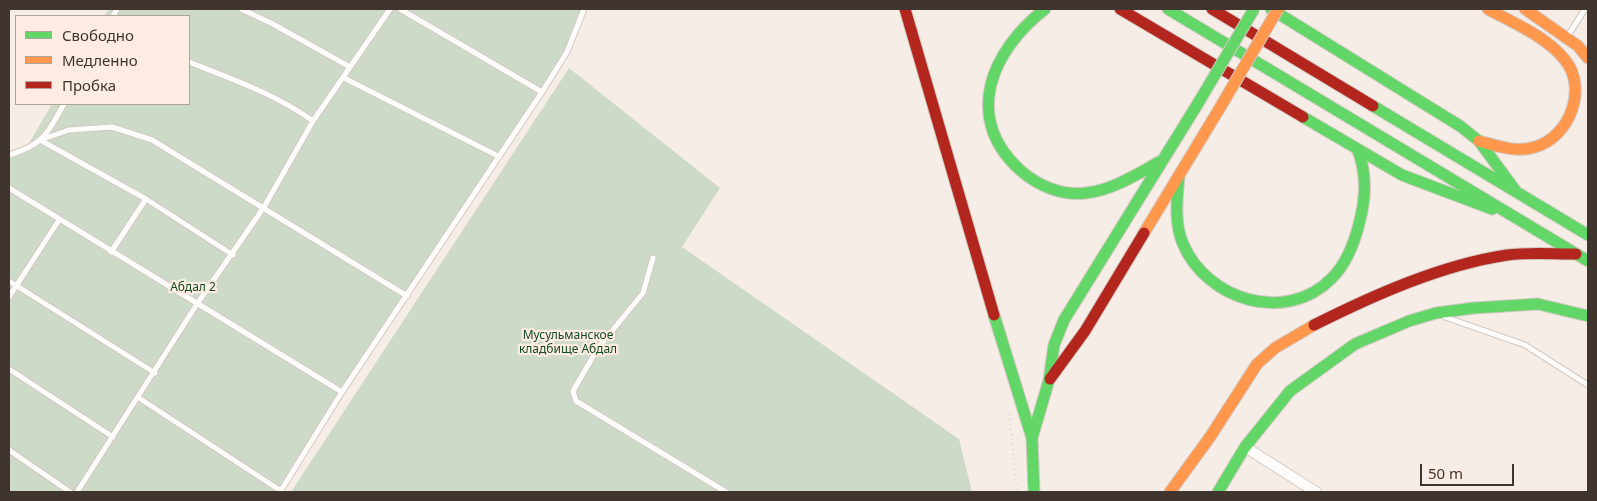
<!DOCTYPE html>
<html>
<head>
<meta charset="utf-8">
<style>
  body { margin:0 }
  #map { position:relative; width:1597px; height:501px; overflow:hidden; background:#f6ede7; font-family:"Noto Sans",sans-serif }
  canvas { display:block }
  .frame { position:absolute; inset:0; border:10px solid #3f352e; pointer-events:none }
  .legend { position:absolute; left:15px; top:15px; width:175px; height:90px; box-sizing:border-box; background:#fcece1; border:1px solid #b0a399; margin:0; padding:6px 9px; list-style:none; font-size:15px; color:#3f352e }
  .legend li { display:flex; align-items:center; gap:10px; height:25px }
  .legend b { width:25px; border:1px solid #b0a399 }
  .scale { position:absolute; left:1420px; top:464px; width:94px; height:22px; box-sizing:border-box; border:2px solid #3f352e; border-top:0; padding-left:6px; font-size:15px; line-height:18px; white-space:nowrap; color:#3f352e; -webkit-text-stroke:4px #fcece1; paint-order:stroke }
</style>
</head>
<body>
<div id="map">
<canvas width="1597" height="501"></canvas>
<div class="frame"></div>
<ul class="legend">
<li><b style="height:6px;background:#63d668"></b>Свободно</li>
<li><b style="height:6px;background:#ff974d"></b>Медленно</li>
<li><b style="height:6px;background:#b3261e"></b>Пробка</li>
</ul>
<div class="scale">50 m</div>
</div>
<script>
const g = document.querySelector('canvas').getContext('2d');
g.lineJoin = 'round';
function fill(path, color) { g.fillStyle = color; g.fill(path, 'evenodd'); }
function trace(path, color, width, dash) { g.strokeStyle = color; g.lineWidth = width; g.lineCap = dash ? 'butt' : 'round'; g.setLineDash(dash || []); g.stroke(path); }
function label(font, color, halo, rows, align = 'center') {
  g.font = font + ' "Noto Sans",sans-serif'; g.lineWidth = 4.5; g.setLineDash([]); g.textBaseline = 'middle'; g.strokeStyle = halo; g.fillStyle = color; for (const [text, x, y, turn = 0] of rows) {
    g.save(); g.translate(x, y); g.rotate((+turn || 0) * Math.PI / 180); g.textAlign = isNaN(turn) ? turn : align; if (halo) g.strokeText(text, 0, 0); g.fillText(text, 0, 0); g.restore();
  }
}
const green = new Path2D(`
  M109,9H586L565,50L282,492H9V151L28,145L52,104H189V16H104Z
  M569,68L720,188L682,247L959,439L972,492H291Z`);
const path = new Path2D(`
  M1009,414L1017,492`);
const lane = new Path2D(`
  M241,9L271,23L350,67
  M400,9L542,92
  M113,16L117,9
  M1567,37L1585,9
  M189,62C232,79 275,94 313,121
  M344,78L498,156
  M40,140L69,130L112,127L152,140L407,296
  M40,140L146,199L233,255
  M9,155C43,145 48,133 64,104
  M9,188L342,392
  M111,252L146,199
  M653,258L643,293L598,348L573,391L576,401L726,492
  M9,281L155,373
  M9,297L59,220
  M1445,317L1525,345L1588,385
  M9,369L113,437
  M139,398L281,491
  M9,450L70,492
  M77,492L197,304L264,207L313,121L390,9
  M280,492L342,392L542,92L567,52L584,9`);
const street = new Path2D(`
  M1245,447L1316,492`);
const fast = new Path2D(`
  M1045,9C992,50 962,117 1020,170C1038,186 1062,196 1086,193C1112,190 1136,175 1159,162
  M1168,9L1588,261
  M1271,9L1460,126L1479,141L1515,190
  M1373,106L1588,235
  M1303,117L1402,175L1492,209
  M1179,176C1177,198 1174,223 1183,244C1207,300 1286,325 1332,278C1346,264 1354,244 1359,224C1366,198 1367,176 1358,150
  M994,315L1032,438
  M1034,492L1032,438L1049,380L1054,345L1064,320L1200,100
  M1218,492L1245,447L1290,391L1355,344L1409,321L1436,313L1474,308L1538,304L1588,316`);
const slow = new Path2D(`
  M1525,9L1578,46L1588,58
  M1479,141C1497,146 1517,153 1535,147C1570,137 1588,88 1565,60C1546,36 1513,23 1488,9
  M1144,233L1218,111
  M1170,492L1210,437L1257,364L1275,348L1314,325`);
const jam = new Path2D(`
  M905,9L994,315
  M1120,9L1303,117
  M1212,9L1373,106
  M1314,325C1374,295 1441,265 1507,255C1530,252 1553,254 1576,254
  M1050,379L1085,331L1144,233`);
const fastBridge = new Path2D(`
  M1200,100L1254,9`);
const slowBridge = new Path2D(`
  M1218,111L1278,9`);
const parkNames = [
  ["Абдал 2",193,288],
  ["Мусульманское",568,336],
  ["кладбище Абдал",568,350]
];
fill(green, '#cddac8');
trace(lane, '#d2c9c3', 7);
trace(street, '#d2c9c3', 12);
trace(fast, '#d2c9c3', 13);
trace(slow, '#d2c9c3', 13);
trace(jam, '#d2c9c3', 13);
trace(path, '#dad7d5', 2.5, [1, 4]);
trace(lane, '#fefcfb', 5);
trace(street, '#fefcfb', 10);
trace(fast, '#63d668', 11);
trace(slow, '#ff974d', 11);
trace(jam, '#b3261e', 11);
trace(fastBridge, '#d2c9c3', 13, []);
trace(slowBridge, '#d2c9c3', 13, []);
trace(fastBridge, '#63d668', 11);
trace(slowBridge, '#ff974d', 11);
label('12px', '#114a20', '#fcece1', parkNames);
</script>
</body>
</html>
